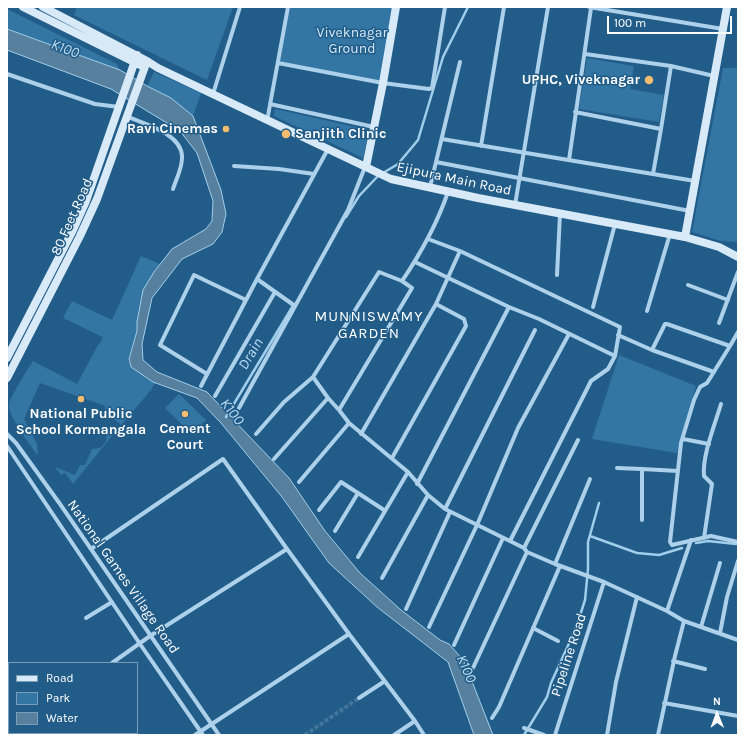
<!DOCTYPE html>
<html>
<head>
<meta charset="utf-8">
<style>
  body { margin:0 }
  #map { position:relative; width:745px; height:742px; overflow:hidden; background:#225d89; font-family:Karla,sans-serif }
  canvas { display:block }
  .frame { position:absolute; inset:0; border:8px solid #fff; pointer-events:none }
  .legend { position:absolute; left:8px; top:662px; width:130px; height:72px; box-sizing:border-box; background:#225d89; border:1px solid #7a9eb8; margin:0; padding:5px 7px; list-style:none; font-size:12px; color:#fff }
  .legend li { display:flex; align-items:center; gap:8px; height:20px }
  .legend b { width:20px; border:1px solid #7a9eb8 }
  .north { position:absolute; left:697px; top:694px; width:40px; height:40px; -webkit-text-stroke:3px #225d89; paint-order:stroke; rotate:359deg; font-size:11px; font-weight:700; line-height:16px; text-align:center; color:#fff }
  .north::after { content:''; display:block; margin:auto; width:14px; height:18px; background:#fff; clip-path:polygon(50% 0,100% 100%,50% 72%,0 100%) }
  .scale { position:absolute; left:607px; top:16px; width:125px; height:18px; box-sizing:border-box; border:2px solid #fff; border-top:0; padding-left:5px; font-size:12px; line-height:14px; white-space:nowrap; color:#fff; -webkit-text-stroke:3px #225d89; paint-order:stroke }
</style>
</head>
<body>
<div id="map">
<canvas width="745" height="742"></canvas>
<div class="frame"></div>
<ul class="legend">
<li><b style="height:5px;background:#d8eaf8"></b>Road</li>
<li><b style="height:11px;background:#3376a4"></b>Park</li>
<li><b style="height:11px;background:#57809e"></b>Water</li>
</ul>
<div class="north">N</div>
<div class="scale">100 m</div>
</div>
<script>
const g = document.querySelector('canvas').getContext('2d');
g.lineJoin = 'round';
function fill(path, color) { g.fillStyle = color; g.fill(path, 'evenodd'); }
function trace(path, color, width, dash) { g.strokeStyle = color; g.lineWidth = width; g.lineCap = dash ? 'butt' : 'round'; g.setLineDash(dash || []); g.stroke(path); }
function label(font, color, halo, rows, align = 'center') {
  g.font = font + ' Karla,sans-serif'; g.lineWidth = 3; g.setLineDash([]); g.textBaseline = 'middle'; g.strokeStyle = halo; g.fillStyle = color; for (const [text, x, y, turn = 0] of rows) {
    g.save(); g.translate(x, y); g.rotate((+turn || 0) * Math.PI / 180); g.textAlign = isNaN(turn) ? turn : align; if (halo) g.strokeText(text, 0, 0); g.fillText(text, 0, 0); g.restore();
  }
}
const green = new Path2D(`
  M77,7H233L207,80L74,15Z
  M290,7H393L382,81L278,63Z
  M7,9L117,64L120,70L7,29Z
  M587,58L634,66L630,89L664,95L659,122L579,109Z
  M723,68H738V242L721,241L692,232Z
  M154,72L201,93L193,116L171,98L147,87Z
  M275,109L369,130L363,158L274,116Z
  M141,256L160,264L154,272L140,312L137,322V331L128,360L131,367L156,382L151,390L121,425L109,415L105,414V406L40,383L24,419L37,444L38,453L37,455C31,446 9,416 9,407C8,399 28,369 33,361L77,384L99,343L100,344L103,337L63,318L72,301L112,320Z
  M619,355L696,386L677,453L592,439Z
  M179,394L206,420L192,434L165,408Z
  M111,425L116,431L73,484L65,473L61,475L55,467L75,475L80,465H85L92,449L100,448L106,442L107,428Z`);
const water = new Path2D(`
  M7,29L120,70L147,86L171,98L193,116L221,190L226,214L222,232L213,244L182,259L152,298L142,344L143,360L157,372L207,392L289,478L325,531L360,573L401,610L440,640L449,644L464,661L493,735H474L448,662L377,607L329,563L282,497L221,423L197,398L153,382L131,367L129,359L137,331V322L143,290L154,272L172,249L206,229L212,221L213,201L197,153L180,131L111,89L7,50Z`);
const stream = new Path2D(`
  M383,173L398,164L418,140L443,57L468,7
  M346,217L359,196L378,176
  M226,417L294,304
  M590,536L637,553L659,555L682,548
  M696,543L708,541L736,544
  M524,735L547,697L551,683L576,628L585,600L588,569V542L599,503`);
const streetTunnel = new Path2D(`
  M305,735L359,698`);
const street = new Path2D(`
  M589,7L723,29
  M585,54L671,66L714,76
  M278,63L383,83L429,89L432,88L445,7
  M7,74L95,104L119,107
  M213,94L240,7
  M270,104L374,127
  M575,112L661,129
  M126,116C144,124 181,133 182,156C183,167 176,179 173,189
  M267,121L288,7
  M442,139L695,181
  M481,146L504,7
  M569,160L591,8
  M436,162L690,211
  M234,166L279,169L314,174
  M653,174L661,129L671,66
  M430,187L460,62
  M515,205L548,7
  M428,239L460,251L620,327L615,356L608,369L591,381L510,541
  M415,262L509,307L539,319L615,356
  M557,275L560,214
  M688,285L728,300
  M295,306L257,279L328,149
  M593,307L615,224
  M647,311L670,234
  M719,323L738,272
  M618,335L652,350L665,324H667L730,346L738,332
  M730,346L707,383L700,387L694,400L681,443L670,542L672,545L711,536L738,542
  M652,350L714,372
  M207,374L160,345L194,275L246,300
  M313,377L328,398L339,410L349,423L408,472L428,495L445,509L524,548L527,552L555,564L604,582L667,611L684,621L738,640
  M201,386L257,279
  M215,396L275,292
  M239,408L348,210L365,167
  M339,410L412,288L402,281
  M7,434L16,443L60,504L219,735
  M256,434L284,402L313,377L379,272L402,281C421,253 437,224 448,192
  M361,434L436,304L460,251
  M683,439L709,444
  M7,446L140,644L203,735
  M392,458L466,326L464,319L436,304
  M274,459L328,398
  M617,468L642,469V520
  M642,469L678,471
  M299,482L349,423
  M417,484L509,307
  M445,509L535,330
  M319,510L341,482L384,510
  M335,531L358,493
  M704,538L712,484L704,476C702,456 715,424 721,404
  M524,548L578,440
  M91,549L223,459L287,549
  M358,557L408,472
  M555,564L590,479
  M382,578L428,495
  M406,609L450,512
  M667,611L691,540
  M86,618L112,602
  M429,627L477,525L518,428L569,334
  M701,627L720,563
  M533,628L558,641
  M720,633L727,597L738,561
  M454,645L503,538
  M673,661L705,669
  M112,663L150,636L287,549L349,634L415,721L424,735
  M473,668L527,552
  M359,698L385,681
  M664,703L738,716
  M492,718L499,707L560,566
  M524,728L544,735
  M8,735L11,733
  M195,735L349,634
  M394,735L415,721
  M555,735L604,582
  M607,735L616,682L637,597
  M658,735L675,656L684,621`);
const secondary = new Path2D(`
  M23,7L140,65
  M43,7L147,61L158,68L391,179L478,198L685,237L719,247L738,257
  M366,167L383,83L396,7
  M685,237L727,7
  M7,358L72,232L86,201L137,55
  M7,378L80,236L97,199L147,61`);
const markers = [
  [649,80,5,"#f6bc6f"],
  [226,129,4,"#f6bc6f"],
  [286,134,5,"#f6bc6f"],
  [81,399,4,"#f6bc6f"],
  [185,414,4,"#f6bc6f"]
];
const parkNames = [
  ["Viveknagar",352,33],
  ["Ground",352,49]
];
const poiNames = [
  ["UPHC, Viveknagar",640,80],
  ["Ravi Cinemas",218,129],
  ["Sanjith Clinic",295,134,"left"],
  ["National Public",81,414,"center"],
  ["School Kormangala",81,430,"center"],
  ["Cement",185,429,"center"],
  ["Court",185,445,"center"]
];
const streetNames = [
  ["Ejipura Main Road",454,179,12],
  ["80 Feet Road",72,217,-66],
  ["National Games Village Road",123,577,55],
  ["Pipeline Road",569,655,-72]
];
const waterNames = [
  ["K100",65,49,20],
  ["Drain",251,354,-59],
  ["K100",232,412,52],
  ["K100",466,669,66]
];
const neighbourhoodNames = [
  ["MUNNISWAMY",369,317],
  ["GARDEN",369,334]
];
fill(green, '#3376a4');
fill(water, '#57809e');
trace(water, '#a1ceeb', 1);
trace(stream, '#a1ceeb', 2.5);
trace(streetTunnel, '#43759b', 4, [4, 2]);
trace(street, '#add1ea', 4);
trace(secondary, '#d8eaf8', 8);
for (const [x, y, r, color] of markers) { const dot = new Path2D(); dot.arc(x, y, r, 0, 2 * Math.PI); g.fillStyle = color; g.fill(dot); trace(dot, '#225d89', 1.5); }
label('14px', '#d2e8f8', '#225d89', parkNames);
label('bold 14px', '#fff', '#225d89', poiNames, 'right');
label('14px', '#fff', '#225d89', streetNames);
label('italic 15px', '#b9dbf1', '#225d89', waterNames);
g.letterSpacing = '1px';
label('15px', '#fff', '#225d89', neighbourhoodNames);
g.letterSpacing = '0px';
</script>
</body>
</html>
